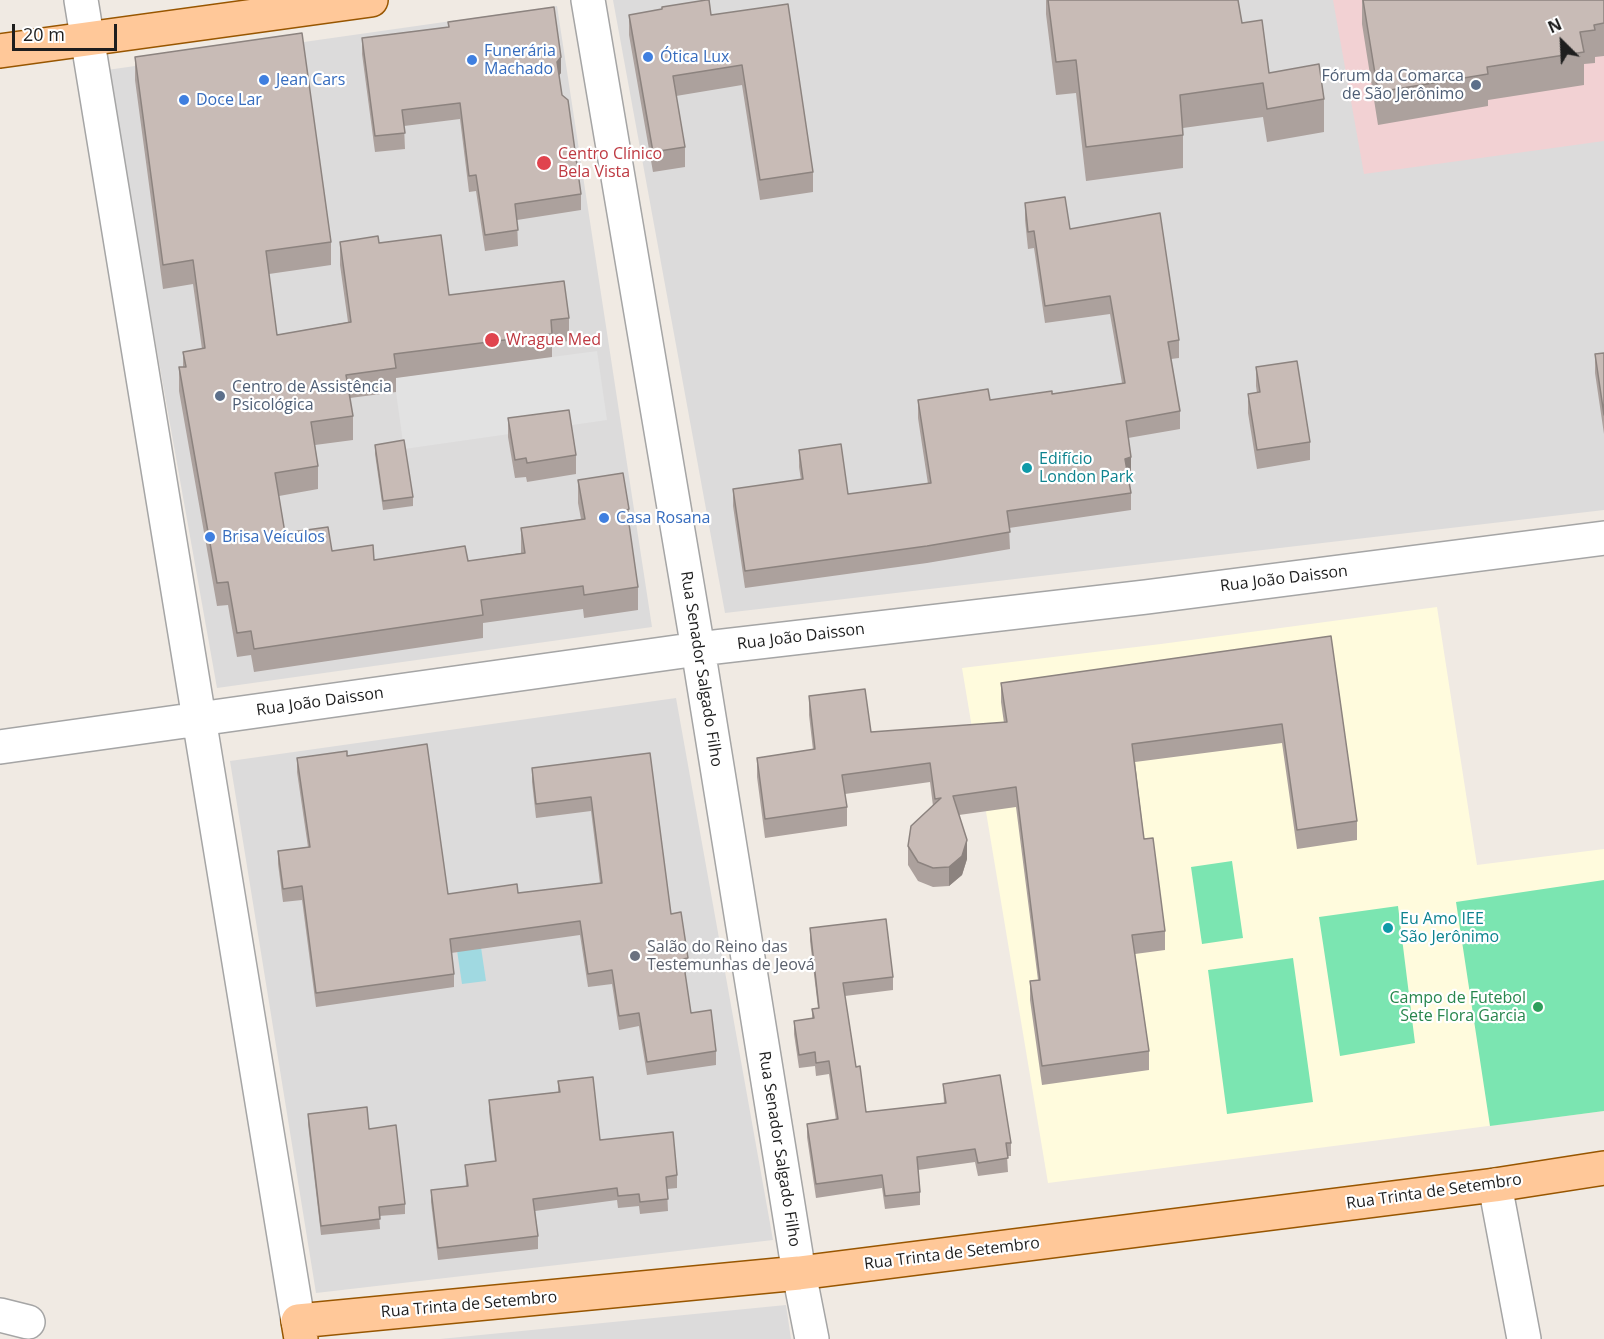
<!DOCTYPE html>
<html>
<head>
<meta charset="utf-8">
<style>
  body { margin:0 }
  #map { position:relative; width:1604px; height:1339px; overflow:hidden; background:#f0eae3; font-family:"Open Sans",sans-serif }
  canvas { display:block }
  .north { position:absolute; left:1532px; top:12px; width:60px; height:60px; -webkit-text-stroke:4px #fff; paint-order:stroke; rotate:336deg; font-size:16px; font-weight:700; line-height:24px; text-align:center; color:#1e1e1e }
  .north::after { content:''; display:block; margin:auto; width:21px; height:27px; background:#1e1e1e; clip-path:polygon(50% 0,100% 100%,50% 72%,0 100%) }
  .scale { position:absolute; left:12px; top:24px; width:105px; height:27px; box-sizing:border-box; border:3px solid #1e1e1e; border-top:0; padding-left:8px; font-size:18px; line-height:21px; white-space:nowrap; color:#1e1e1e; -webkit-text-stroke:4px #fff; paint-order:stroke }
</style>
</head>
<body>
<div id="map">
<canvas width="1604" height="1339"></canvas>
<div class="north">N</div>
<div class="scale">20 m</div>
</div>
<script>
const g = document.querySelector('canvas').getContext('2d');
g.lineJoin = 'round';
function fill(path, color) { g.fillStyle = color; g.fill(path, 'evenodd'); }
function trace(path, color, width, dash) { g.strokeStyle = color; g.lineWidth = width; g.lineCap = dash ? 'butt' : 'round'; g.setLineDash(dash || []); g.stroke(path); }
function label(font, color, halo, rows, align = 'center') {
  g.font = font + ' "Open Sans",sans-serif'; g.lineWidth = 4.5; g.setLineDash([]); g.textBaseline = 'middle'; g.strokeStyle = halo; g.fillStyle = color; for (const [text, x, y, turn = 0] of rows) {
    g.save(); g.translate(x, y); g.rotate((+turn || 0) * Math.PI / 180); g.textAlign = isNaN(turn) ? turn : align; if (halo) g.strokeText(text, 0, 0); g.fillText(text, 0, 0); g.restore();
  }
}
const residential = new Path2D(`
  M613,0H1604V510L725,613Z
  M557,6L652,627L217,688L107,70Z
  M676,698L773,1240L316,1293L230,761Z
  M786,1305L791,1339H440Z`);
const commercial = new Path2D(`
  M1333,0H1599L1604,28V141L1364,174Z`);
const education = new Path2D(`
  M1437,607L1477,865L1604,849V1111L1048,1183L962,668L1161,644Z`);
const pitch = new Path2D(`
  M1232,861L1243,938L1202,944L1191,867Z
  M1604,880V1111L1490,1126L1456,902Z
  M1398,906L1415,1043L1340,1056L1319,917Z
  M1293,958L1313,1102L1227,1114L1208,970Z`);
const parking = new Path2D(`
  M597,351L607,420L404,449L394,378Z`);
const water = new Path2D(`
  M479,934L486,981L462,984L455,937Z`);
const minor = new Path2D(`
  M81,0L298,1321
  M588,0L698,649L799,1273L812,1339
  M0,747L698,649L1146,597L1604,538
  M1495,1185L1524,1339
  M0,1315L28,1322`);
const major = new Path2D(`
  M0,51L371,0
  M301,1339L298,1321L799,1273L1495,1185L1604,1168`);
const wall = new Path2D(`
  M1046,0H1238L1242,23L1269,73L1324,99V132L1267,142L1263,117L1183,128V168L1086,181L1076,93L1056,95L1046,14Z
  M1362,0H1604V56L1595,57V63L1584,64V85L1488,100V106L1378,125L1362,24Z
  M629,15H711L813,172V192L760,200L742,85L676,96L685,147V167L653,172L629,35Z
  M448,22L561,73L559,75L562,95L581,194V210L517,220L518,246L485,251L476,191L469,192L460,119L404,126L405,149L375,152L362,54V38L448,27Z
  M135,57L331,242V265L269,274L277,335L348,322L340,265V242L379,243L449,295L569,318V341L552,343V357L396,378V392L350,398L353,416V440L315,445L318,466V489L279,496L285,533L332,551L374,560L468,561L521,553V528L581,519L578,503V480L629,509V526L638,587V610L584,618L583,609L483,623V638L254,672L251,655L237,657L228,605L217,606L179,391V367H183V352L202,349L193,284L163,289L135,80Z
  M1025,203L1070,229L1179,340V358L1171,359L1180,411V429L1128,438L1131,474L1128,475L1131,493V510L1009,528L1010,549L927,563L745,588L733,506V489L801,480L799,467V450L848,494L928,484L918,418V400H990L1052,394L1122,383L1110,314L1045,323L1034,248L1028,249L1025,220Z
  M1604,353V434L1595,373V354Z
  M1256,367L1310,442V460L1257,469L1248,413V394L1257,393L1256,386Z
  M508,418L576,455V474L527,482L526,477L515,478L508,437Z
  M375,445L413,497V506L383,510L375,454Z
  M1331,636L1357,821V840L1297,849L1282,743L1135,762L1144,839L1165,931V950L1135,954L1149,1051V1070L1042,1085L1030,1000V981L1038,980L1016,807L959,815L967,859L962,875L949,886L933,887L918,881L908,865V846L933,806L930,782L845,794L847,807V826L765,838L757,777V758L813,750L809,715V696L871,732L1004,723L1001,702V683Z
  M650,753L671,914L688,958V972H685L691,1013L716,1051V1065L647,1075L639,1026L619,1030L612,984L588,987L580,935L451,953L454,974V987L316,1007L302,900L283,902L278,864V851L308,847L297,772V758L347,756L448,894L518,893L600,883L591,811L536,818L532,782V768Z
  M810,928L893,977V990L845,996L856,1067L866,1112L944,1103L943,1084L1011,1143V1156H1007L1008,1172L978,1176L975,1162L918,1170L920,1192V1205L885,1209L882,1188L816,1198L807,1137V1124L836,1120L829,1074L816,1076L815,1066L799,1068L794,1034V1021L812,1018V1009L818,1008L810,941Z
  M558,1081L600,1140L677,1175V1188L667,1189L668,1211L640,1214L639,1206L618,1208L617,1200L535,1211L538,1236V1249L438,1260L431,1202V1190L466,1186L465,1165L495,1162L489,1112V1100L558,1092Z
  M308,1114L405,1204V1214L379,1216L380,1229L321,1235L308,1124Z`);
const shadedWall = new Path2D(`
  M561,57V73L557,78V62Z
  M1131,457V474L1125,476V459Z
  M967,840V859L962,875L949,886V867Z`);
const building = new Path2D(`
  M706,0H709L711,15L788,4L813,172L760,180L742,65L673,76L685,147L653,152L629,15L662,9V7Z
  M1048,0H1238L1242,23L1262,20L1269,73L1319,64L1324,99L1267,109L1263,83L1180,95L1183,135L1086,147L1076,60L1056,62Z
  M1363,0H1604V23L1594,25L1595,30L1580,32L1584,52L1487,67L1488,74L1378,92Z
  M554,7L561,57L557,62L562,95L568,100L581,194L515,204L518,230L485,235L476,175L469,176L460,103L402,110L405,133L375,136L362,38L449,27L448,22Z
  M302,33L331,242L266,251L277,335L351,322L340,242L378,236L379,243L441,235L449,295L564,281L569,318L551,320L552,334L394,354L396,368L346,375L353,416L311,422L318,466L275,473L285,533L328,527L332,551L373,545L374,560L465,546L468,561L525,553L521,528L585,519L578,480L623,473L629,509L627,510L638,587L584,595L583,586L481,600L483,615L254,649L251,631L237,633L228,582L217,583L179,367H186L183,352L205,348L193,260L163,265L135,57Z
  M1065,197L1070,229L1160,213L1179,340L1168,342L1180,411L1126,421L1131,457L1125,459L1131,493L1007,511L1010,532L927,546L745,571L733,489L803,479L799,450L841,444L848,494L931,483L918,400L988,389L990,400L1052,391V394L1125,383L1110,296L1045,306L1034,231L1028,232L1025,203Z
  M1604,353V415L1595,354Z
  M1297,361L1310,442L1257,450L1248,394L1260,392L1256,367Z
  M569,410L576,455L527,463L526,458L515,460L508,418Z
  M404,440L413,497L383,501L375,445Z
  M1331,636L1357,821L1297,830L1282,724L1132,744L1144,839L1153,838L1165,931L1132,935L1149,1051L1042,1066L1030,981L1040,980L1016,787L953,796L967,840L962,856L949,867L933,868L918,862L908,846L911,826L941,798L935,799L930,763L842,775L847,807L765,819L757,758L815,749L809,696L865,689L871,732L1007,722L1001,683Z
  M427,744L448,894L517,884L518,893L602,883L591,797L536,804L532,768L650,753L671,914L681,912L688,958L683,959L691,1013L711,1010L716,1051L647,1062L639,1013L619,1016L612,970L588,974L580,921L450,939L454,974L316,993L302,886L283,889L278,851L310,847L297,758L347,751V756Z
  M886,919L893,977L843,983L856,1067L860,1066L866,1112L946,1103L943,1084L1000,1075L1011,1143H1006L1008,1158L978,1163L975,1149L917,1157L920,1192L885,1196L882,1175L816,1184L807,1124L838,1119L829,1061L816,1063L815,1052L799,1055L794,1021L814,1018L812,1009L819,1008L810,928Z
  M593,1077L600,1140L673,1132L677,1175L666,1177L668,1199L640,1202L639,1194L618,1196L617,1188L533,1199L538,1236L438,1248L431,1190L468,1186L465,1165L496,1161L489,1100L560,1092L558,1081Z
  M367,1107L369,1129L396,1125L405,1204L379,1207L380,1219L321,1226L308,1114Z`);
const markers = [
  [648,57,6,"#3f7fe0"],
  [472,60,6,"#3f7fe0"],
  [264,80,6,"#3f7fe0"],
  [1476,85,6,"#5c6f8a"],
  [184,100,6,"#3f7fe0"],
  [544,163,8,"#e0444e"],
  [492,340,8,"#e0444e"],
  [220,396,6,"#5c6f8a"],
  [1027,468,6,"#0f9aa8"],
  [604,518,6,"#3f7fe0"],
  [210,537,6,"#3f7fe0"],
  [1388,928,6,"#0f9aa8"],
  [635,956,6,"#6b7280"],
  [1538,1007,6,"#2e9e5b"]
];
const shopNames = [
  ["Funerária",484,51],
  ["Machado",484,69],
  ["Ótica Lux",660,57],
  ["Jean Cars",276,80],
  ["Doce Lar",196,100],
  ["Casa Rosana",616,518],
  ["Brisa Veículos",222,537]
];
const serviceNames = [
  ["Fórum da Comarca",1464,76],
  ["de São Jerônimo",1464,94],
  ["Centro de Assistência",232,387,"left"],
  ["Psicológica",232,405,"left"]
];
const healthNames = [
  ["Centro Clínico",558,154],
  ["Bela Vista",558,172],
  ["Wrague Med",506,340]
];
const cultureNames = [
  ["Edifício",1039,459],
  ["London Park",1039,477],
  ["Eu Amo IEE",1400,919],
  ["São Jerônimo",1400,937]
];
const streetNames = [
  ["Rua João Daisson",1284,579,-7],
  ["Rua João Daisson",801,637,-7],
  ["Rua Senador Salgado Filho",701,669,81],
  ["Rua João Daisson",320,702,-8],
  ["Rua Senador Salgado Filho",779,1149,81],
  ["Rua Trinta de Setembro",1434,1192,-8],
  ["Rua Trinta de Setembro",952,1254,-7],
  ["Rua Trinta de Setembro",469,1305,-5]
];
const worshipNames = [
  ["Salão do Reino das",647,947],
  ["Testemunhas de Jeová",647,965]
];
const leisureNames = [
  ["Campo de Futebol",1526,998],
  ["Sete Flora Garcia",1526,1016]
];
fill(residential, '#dcdbdb');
fill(commercial, '#f2d1d3');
fill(education, '#fffbdd');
fill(pitch, '#7be5b1');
fill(parking, '#e2e2e2');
fill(water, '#a0d9e1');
trace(minor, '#a5a5a5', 36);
trace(major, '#985600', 36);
trace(minor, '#fff', 33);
trace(major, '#ffc899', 33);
fill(wall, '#aca19d');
fill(shadedWall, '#8c837f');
fill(building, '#c8bbb6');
trace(building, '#8c837f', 1.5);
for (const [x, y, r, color] of markers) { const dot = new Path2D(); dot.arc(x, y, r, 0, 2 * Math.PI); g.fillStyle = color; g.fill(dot); trace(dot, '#fff', 2); }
label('16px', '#366cbe', '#fff', shopNames, 'left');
label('16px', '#4e5e75', '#fff', serviceNames, 'right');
label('16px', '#be3a42', '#fff', healthNames, 'left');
label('16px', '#0d838f', '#fff', cultureNames, 'left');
label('16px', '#1e1e1e', '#fff', streetNames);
label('16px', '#5b616d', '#fff', worshipNames, 'left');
label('16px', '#27864d', '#fff', leisureNames, 'right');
</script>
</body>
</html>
